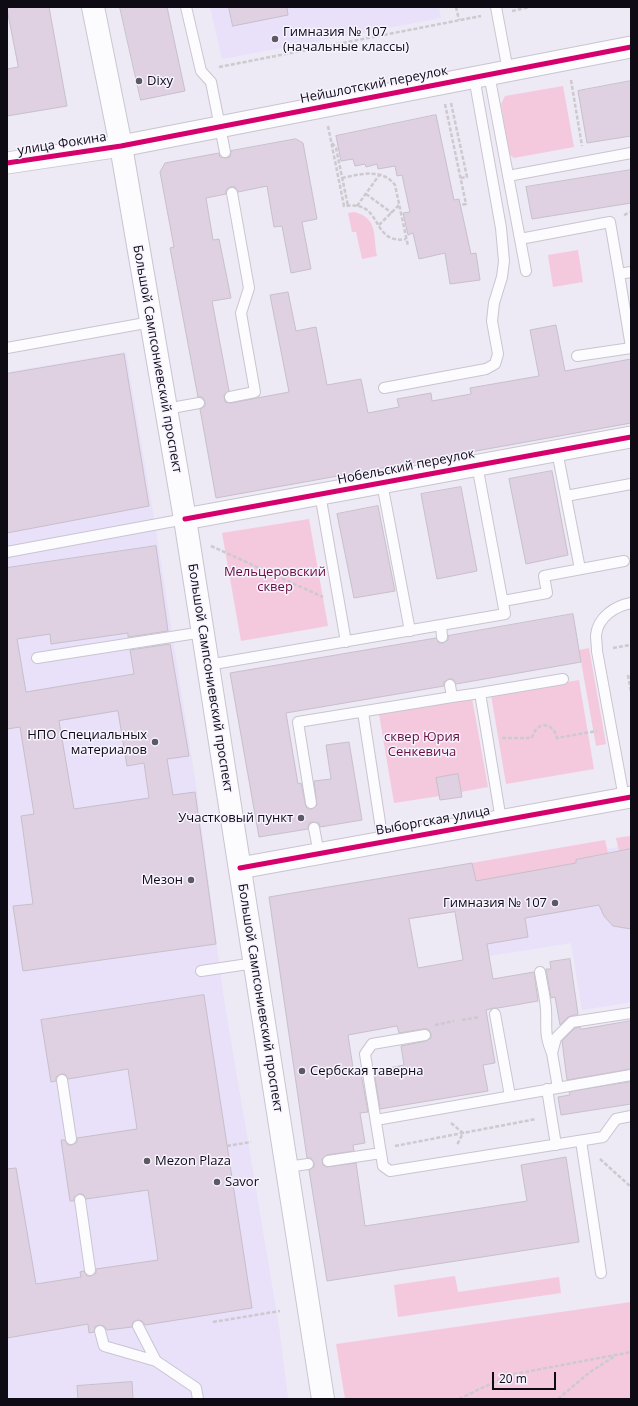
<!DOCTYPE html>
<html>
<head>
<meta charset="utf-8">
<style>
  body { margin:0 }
  #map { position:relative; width:638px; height:1406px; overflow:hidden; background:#ede9f5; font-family:"Open Sans",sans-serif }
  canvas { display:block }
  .frame { position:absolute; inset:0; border:8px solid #0f0b15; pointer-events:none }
  .scale { position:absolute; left:492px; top:1372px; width:64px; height:18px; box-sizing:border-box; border:2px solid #0f0b15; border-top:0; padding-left:5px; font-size:12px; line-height:14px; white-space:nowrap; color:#0f0b15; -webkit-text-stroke:3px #f7f3ff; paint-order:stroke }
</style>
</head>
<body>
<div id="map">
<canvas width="638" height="1406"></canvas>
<div class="frame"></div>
<div class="scale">20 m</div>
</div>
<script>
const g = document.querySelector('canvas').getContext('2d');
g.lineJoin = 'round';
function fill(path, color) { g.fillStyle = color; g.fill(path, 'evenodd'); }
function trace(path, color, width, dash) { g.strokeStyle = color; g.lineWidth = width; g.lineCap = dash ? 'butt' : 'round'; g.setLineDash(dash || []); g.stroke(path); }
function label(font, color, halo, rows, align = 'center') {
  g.font = font + ' "Open Sans",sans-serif'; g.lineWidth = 3; g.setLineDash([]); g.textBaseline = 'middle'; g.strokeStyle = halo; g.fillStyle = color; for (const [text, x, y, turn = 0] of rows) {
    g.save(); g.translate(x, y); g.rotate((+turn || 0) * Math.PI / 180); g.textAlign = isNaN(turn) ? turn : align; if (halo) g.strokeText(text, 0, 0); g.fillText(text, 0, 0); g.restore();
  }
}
const built = new Path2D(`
  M210,7H439L441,18L222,59Z
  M126,352L157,537L197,792L223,993L279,1327L288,1399H7V372Z
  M631,836V1002L582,1010L571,943L489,956L472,863L605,840L607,849L618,847L616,838Z`);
const green = new Path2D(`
  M563,86L574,147L514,158L509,154L501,104L505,96Z
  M354,212C379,218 373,237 377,256L362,259L356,232H352L348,213Z
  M578,250L583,282L553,287L548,255Z
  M309,519L328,626L241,641L222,533Z
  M589,648L606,744L596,746L579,650Z
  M579,680L594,769L506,784L491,695Z
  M472,698L488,787L461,792L458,775L440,796L394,803L379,714Z
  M631,836V849L619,851L616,838Z
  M605,840L608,853L576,860V863L476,881L472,863Z
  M455,1276L458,1292L559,1277L561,1293L398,1317L394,1285Z
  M631,1302V1399H345L336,1344Z`);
const building = new Path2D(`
  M7,7H49L67,106L7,116V69L18,67Z
  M120,7H167L185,91L141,100Z
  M229,7H287L288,15L233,26Z
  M631,81V136L587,143L578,91Z
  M436,115L454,200L459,199L471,254L476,253L480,280L450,284L445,253L419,259L413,233L408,235L403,213L410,212L402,175L397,176L395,166L378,169L377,164L366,167L365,164L355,166L353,159L341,161L336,136Z
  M296,139L303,143L317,219L302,222L311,269L291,273L282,226L274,227L267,186L238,192L235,187H230L226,190V194L206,198L213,240L219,239L231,298L212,301L229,391L224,395L225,402L231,403L289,392L270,295L288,292L296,331L316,327L327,385L361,379L368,413L399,407L397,399L431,393L432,401L471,394L470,388L539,376L530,330L556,325L565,371L631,359V423L216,498L200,409L205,406V401L202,397H198L170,248L174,247L160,172L165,163L219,153L220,157L226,158L230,157L231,151Z
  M631,170V203L532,219L526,187Z
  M124,354L149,506L7,533V374Z
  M552,471L568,555L526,564L509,479Z
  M461,487L477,571L437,579L421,494Z
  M378,506L395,591L354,598L337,514Z
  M156,546L168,631L128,637V633L51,644L50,634L17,639L26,692L134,674L130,650L170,644L189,756L167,759L173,795L195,792L216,944L23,971L13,906L33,904L21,816L34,814L20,727L7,729V568ZM118,711L127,766L144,763L149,798L74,809L59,721Z
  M573,614L581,662L456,684L453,679H449L444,682V686L286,713L298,784L301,783L306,807L308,809H312L317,805L314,781L331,779L326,745L349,742L362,820L320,827L319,823L313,822L309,823L308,829L259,837L230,673L436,638L439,643H443L448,640V636Z
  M458,774L462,797L440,800L436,778Z
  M631,849V929L613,926L604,916L599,905L525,918L528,937L487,944L493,979L534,972L538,1001L498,1008H494L486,1010L495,1063L483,1065L488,1091L380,1109L374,1071L404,1065L401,1046L426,1041L431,1038V1034L428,1029H424L399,1033L397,1026L348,1035L354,1074L361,1073L368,1112L360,1113L365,1143L353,1145L354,1151L327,1155L322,1159L323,1165L326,1167L356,1163L365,1226L527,1201L521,1165L566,1157L579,1242L327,1281L309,1170L314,1167V1163L311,1158H307L269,897L472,863L476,881L576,863V860ZM455,912L463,960L418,968L409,919Z
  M570,959L578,1014L568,1017L560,1025L555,997L551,998L546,969H551L550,962Z
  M204,995L252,1308L145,1325L142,1321L138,1320L133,1322L132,1327L107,1330L104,1326L99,1325L95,1327L94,1332L89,1333L88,1324L7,1338V1169L16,1168L36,1284L81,1277L80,1272L84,1271L87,1276H91L96,1273V1269L158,1260L148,1190L86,1199L83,1194H79L74,1197V1201H70L61,1140H65L68,1145H72L77,1142V1138L137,1129L128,1069L68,1079L65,1074H61L56,1077V1081L51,1082L41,1020Z
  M631,1021V1069L567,1080L562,1041L575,1028L580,1027L581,1029Z
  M631,1082V1104L561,1115L558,1097L570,1095L569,1092Z
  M132,1382L133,1399H78L77,1386Z`);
const path = new Path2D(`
  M456,7L459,20
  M512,11L530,7
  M219,67L481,16
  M571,80L582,146
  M451,103L467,177L461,178
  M445,104L466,204L461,205
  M328,126L344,206C378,201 372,229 391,238C396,240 401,240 406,239
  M332,143L336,148L348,206
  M342,178C360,174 382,168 395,185L408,246
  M366,194L392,213
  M357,206L380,174
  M624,215L631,212
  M379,225L399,205
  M211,546L323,597
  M613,648L630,645
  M628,675L631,692
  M502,738H532C536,721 553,721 557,738L597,731
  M462,1020L479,1017
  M435,1025L454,1021
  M451,1123L463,1133L457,1145
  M227,1146L251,1142
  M395,1146L536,1119
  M600,1159L631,1187
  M213,1322L280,1311
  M459,1399L509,1375L631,1352
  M558,1399L590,1372L615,1356`);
const lane = new Path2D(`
  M186,7L201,71L211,82L225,152
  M496,7L508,71
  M489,74L526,271
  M508,176L631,153
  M520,239L610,222L619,274L631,272
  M619,274L631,347
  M7,348L151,322
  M577,356L631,348
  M384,388L486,369L495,364L498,354L492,321L494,303L502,277L504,261L501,228L474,77
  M230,397L255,392L241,313L249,288L232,193
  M166,409L199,403
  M557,451L580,569
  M382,483L410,631
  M320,494L346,642
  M566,496L631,484
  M7,552L185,519
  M503,601L547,593L544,576L624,561
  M441,625L442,637
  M37,658L203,632
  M208,665L505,614L477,465
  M450,685L452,697L480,693L501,820
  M480,693L563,679
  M363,712L383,842
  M624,798L597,651C597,646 596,640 596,635C598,617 615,606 631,603
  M311,803L298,722L452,697
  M314,828L319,854
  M201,971L255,963
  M540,972C542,984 545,997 546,1009C547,1029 544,1034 552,1053
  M495,1014L510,1096
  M425,1035L372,1044L365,1054L383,1166L390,1171L603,1137L616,1119L631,1116
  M62,1080L71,1139
  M558,1088L552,1053L556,1038L572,1022L631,1013
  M547,1089L556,1145
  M376,1120L631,1075
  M581,1141L601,1273
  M328,1161L381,1153
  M287,1167L308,1164
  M80,1200L90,1270
  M138,1326L156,1361
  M100,1331L104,1346L156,1361L196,1388L198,1399`);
const street = new Path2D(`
  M7,163L121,146L631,47
  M185,519L631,437
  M240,868L631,797`);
const secondary = new Path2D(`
  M93,7L121,146L185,519L323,1399`);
const cycleway = new Path2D(`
  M7,163L121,146L631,47
  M185,519L631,437
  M240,868L631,797`);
const markers = [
  [275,39,4,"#5d5963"],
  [139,81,4,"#5d5963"],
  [155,742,4,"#5d5963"],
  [301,818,4,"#5d5963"],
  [191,880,4,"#5d5963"],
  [555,903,4,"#5d5963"],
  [302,1071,4,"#5d5963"],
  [147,1161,4,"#5d5963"],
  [217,1182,4,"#5d5963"]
];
const poiNames = [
  ["Гимназия № 107",283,32],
  ["(начальные классы)",283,47],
  ["Dixy",147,81],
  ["НПО Специальных",147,735,"right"],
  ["материалов",147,750,"right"],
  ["Участковый пункт",293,818,"right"],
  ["Мезон",183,880,"right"],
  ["Гимназия № 107",547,903,"right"],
  ["Сербская таверна",310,1071],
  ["Mezon Plaza",155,1161],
  ["Savor",225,1182]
];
const streetNames = [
  ["Нейшлотский переулок",374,85,-11],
  ["улица Фокина",62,144,-9],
  ["Большой Сампсониевский проспект",157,359,80],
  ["Нобельский переулок",406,467,-11],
  ["Большой Сампсониевский проспект",210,678,81],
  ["Выборгская улица",433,821,-10],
  ["Большой Сампсониевский проспект",260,998,81]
];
const parkNames = [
  ["Мельцеровский",275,572],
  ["сквер",275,587],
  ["сквер Юрия",422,737],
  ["Сенкевича",422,752]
];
fill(built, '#e9e0f9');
fill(green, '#f5c9dd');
fill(building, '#dfd1e2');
trace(building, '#c6c0c9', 1);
trace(lane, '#c9c5d0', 12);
trace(street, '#c9c5d0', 23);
trace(secondary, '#c9c5d0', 24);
trace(path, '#cccace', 2.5, [4, 2]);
trace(lane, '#fcfcfe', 10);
trace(street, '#fcfcfe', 21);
trace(secondary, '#fcfcfe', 22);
trace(cycleway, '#d6006c', 5);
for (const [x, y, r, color] of markers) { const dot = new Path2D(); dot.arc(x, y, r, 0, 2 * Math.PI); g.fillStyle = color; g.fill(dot); trace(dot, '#f7f3ff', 1.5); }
label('13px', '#0f0b15', '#f7f3ff', poiNames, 'left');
label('13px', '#0f0b15', '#f7f3ff', streetNames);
label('13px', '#690d3c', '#f7f3ff', parkNames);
</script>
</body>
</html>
